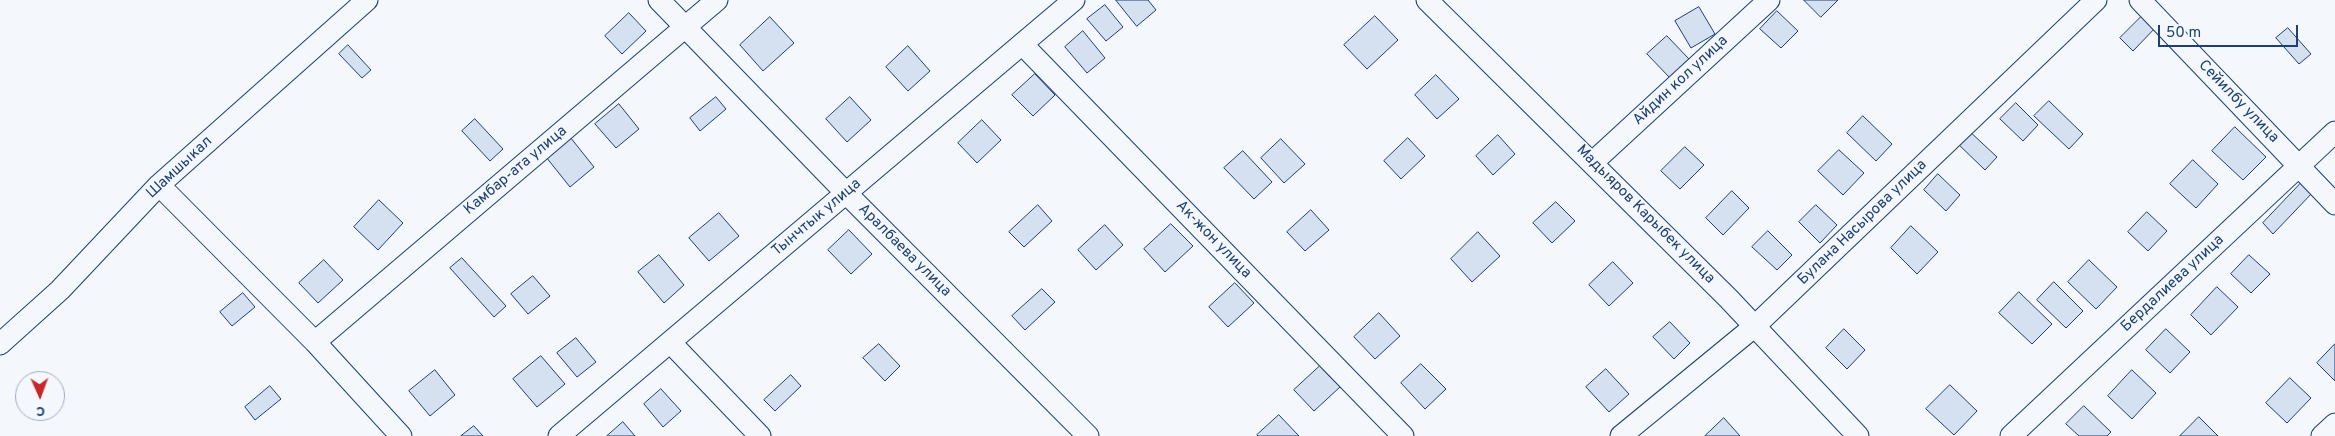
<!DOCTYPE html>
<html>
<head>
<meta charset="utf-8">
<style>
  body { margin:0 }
  #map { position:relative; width:2335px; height:436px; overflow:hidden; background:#f4f7fb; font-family:Overpass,sans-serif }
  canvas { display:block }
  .north { position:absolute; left:15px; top:371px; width:50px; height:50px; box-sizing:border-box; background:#f4f7fb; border:1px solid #9eadc5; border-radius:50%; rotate:178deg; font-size:14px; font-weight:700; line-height:20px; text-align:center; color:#1d3f73 }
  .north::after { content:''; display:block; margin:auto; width:18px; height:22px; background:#c62828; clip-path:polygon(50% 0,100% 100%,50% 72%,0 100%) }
  .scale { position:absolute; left:2158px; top:25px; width:140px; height:22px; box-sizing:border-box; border:2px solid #1d3f73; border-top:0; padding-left:6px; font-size:15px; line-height:18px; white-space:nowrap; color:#1d3f73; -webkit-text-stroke:4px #f4f7fb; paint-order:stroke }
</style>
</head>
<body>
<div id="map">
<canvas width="2335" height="436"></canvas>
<div class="north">С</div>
<div class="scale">50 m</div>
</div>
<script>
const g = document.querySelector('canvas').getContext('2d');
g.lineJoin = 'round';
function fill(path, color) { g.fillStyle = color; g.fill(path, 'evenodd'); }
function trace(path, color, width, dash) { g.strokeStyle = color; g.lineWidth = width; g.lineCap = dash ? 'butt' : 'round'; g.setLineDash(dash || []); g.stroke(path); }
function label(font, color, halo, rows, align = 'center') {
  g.font = font + ' Overpass,sans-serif'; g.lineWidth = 4; g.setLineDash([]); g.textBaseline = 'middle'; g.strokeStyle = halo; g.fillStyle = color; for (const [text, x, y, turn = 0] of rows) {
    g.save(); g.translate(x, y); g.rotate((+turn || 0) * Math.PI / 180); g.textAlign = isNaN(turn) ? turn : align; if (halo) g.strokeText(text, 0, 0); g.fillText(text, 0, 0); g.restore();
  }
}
const building = new Path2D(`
  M1116,0H1148L1156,10L1137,26Z
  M1804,0H1838L1821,17Z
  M1105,5L1123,27L1106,41L1087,19Z
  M1699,7L1715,34L1691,48L1675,21Z
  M1777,11L1798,31L1781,48L1760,29Z
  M629,13L646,31L622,54L605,36Z
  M2145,13L2158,25L2133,51L2120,38Z
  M1375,16L1398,40L1367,69L1344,45Z
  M770,17L794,43L763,71L740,45Z
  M2288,28L2311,54L2299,64L2276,38Z
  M1083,31L1105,58L1087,73L1065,47Z
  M1667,36L1689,59L1670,78L1647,54Z
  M348,45L371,70L362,78L339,54Z
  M908,46L930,71L908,91L886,67Z
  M1035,74L1055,95L1033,116L1012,95Z
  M1436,75L1459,99L1437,119L1415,95Z
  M716,97L726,109L700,131L690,118Z
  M850,97L871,120L847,142L826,119Z
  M2049,101L2083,134L2069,149L2034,116Z
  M2016,103L2038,125L2023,141L2000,119Z
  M619,104L639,129L616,148L595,124Z
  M1863,116L1892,144L1876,161L1847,133Z
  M475,119L503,149L490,161L462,131Z
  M982,120L1001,140L977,163L958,143Z
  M2235,127L2266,157L2243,180L2212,151Z
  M1967,129L1997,157L1985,170L1955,141Z
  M1498,135L1515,154L1493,175L1476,156Z
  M570,137L594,167L570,187L546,157Z
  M1408,138L1425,156L1401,179L1384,161Z
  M1281,139L1305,164L1284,183L1261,158Z
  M1685,147L1704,165L1680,189L1661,171Z
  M1839,150L1864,173L1843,195L1818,171Z
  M1243,151L1272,182L1254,199L1224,168Z
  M2193,160L2218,184L2196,208L2170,184Z
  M1938,174L1960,195L1946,211L1924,190Z
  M2303,181L2314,191L2273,234L2263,223Z
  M1732,191L1749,208L1723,235L1706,218Z
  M379,200L403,223L378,250L354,227Z
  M1556,202L1575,221L1552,243L1533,223Z
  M1038,205L1052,221L1024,247L1009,232Z
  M1816,205L1837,225L1820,243L1799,222Z
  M1311,210L1329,230L1305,251L1287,232Z
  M2147,212L2167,231L2148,251L2128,232Z
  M719,213L739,236L709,261L689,238Z
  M1171,224L1193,246L1165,272L1144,249Z
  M1105,225L1123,245L1096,270L1078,250Z
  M1911,226L1938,252L1917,274L1891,248Z
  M849,230L872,254L851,274L828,250Z
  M1768,231L1792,255L1777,270L1752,247Z
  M1478,232L1500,256L1472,282L1451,259Z
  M659,255L684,285L664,303L638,272Z
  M2249,255L2270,274L2251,293L2231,274Z
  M462,258L506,306L494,317L450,268Z
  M324,260L343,280L318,303L299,283Z
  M2089,260L2117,287L2096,309L2068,282Z
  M1613,262L1633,283L1609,306L1589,285Z
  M533,276L550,296L528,314L511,294Z
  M2054,282L2083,311L2066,328L2037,300Z
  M1235,283L1254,303L1228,327L1209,307Z
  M2217,287L2238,307L2211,335L2191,315Z
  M1042,289L1055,302L1025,330L1012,316Z
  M2019,292L2052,324L2032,344L1999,313Z
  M243,293L255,307L232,326L220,312Z
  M1379,313L1400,336L1375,359L1354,337Z
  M1670,322L1690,343L1674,359L1653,337Z
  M1844,329L1865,350L1847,369L1826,348Z
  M2166,329L2190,352L2170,373L2146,350Z
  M576,338L596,362L577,377L557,353Z
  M879,344L900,366L885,381L863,358Z
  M2335,344V381L2317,363Z
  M541,356L565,384L537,407L513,379Z
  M1421,364L1446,389L1425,409L1401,383Z
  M1320,366L1340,387L1314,411L1294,390Z
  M1606,369L1629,394L1609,412L1586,387Z
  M435,370L455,395L430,416L409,391Z
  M2132,370L2156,393L2132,419L2108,396Z
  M791,375L801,386L775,411L764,400Z
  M2290,378L2311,398L2287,423L2266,403Z
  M1950,385L1977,411L1954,435L1926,409Z
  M270,386L281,399L255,420L245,407Z
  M661,389L681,411L663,427L644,404Z
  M2084,406L2111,432L2107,436H2079L2066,424Z
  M1279,415L1299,436H1258L1257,435Z
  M2199,417L2218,436H2180Z
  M1724,418L1740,436H1705Z
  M623,422L635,436H607Z
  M474,426L483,436H461Z`);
const minor = new Path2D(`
  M659,0L846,193L1088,436
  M1427,0L1728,298L1858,436
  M2140,0L2335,204
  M1022,44L1403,436
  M1592,163L1769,0
  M159,185L315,342L401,436
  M315,342L717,0
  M670,342L760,436
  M0,344L60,290L159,185L367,0
  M559,436L1074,0
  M1621,436L1755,326L2096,0
  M2011,436L2335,132
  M2322,436L2335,424`);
const streetNames = [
  ["Айдин кол улица",1681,81,-43],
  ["Сейилбу улица",2238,102,46],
  ["Шамшыкал",180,168,-43],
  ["Камбар-ата улица",516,171,-40],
  ["Мадыяров Карыбек улица",1645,215,45],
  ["Тынчтык улица",817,218,-40],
  ["Булана Насырова улица",1863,223,-44],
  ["Ак-жон улица",1213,240,46],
  ["Аралбаева улица",904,251,45],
  ["Бердалиева улица",2173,284,-43]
];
fill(building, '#d5e0f0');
trace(building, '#1d3f73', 1);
trace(minor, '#1d3f73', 23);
trace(minor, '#f4f7fb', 21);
label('15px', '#1d3f73', '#f4f7fb', streetNames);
</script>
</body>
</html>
